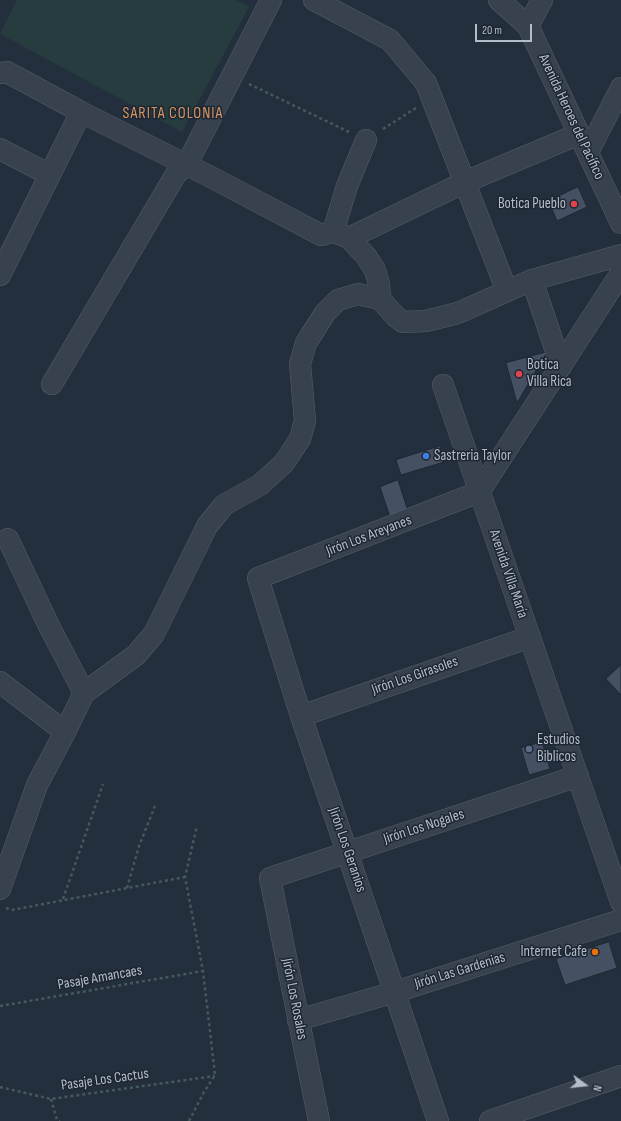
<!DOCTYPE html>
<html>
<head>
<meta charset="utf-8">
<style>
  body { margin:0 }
  #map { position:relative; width:621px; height:1121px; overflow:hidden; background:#242f3e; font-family:"Sofia Sans Condensed",sans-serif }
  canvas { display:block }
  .north { position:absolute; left:565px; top:1065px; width:40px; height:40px; -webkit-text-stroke:3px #1d2633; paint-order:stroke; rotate:105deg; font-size:11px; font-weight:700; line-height:16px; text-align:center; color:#b4bcc9 }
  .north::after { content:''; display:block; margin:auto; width:14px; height:18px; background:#b4bcc9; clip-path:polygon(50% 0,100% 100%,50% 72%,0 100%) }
  .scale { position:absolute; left:475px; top:24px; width:57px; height:18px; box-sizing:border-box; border:2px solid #b4bcc9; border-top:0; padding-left:5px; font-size:12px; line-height:14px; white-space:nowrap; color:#b4bcc9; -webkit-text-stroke:3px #1d2633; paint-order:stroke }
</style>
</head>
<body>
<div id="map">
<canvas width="621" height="1121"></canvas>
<div class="north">N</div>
<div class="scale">20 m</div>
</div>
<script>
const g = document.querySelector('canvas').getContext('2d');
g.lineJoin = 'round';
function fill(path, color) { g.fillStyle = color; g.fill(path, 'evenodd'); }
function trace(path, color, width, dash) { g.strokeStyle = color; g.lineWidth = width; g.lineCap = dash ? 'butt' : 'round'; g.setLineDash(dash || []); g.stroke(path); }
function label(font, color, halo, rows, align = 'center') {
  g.font = font + ' "Sofia Sans Condensed",sans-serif'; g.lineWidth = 3; g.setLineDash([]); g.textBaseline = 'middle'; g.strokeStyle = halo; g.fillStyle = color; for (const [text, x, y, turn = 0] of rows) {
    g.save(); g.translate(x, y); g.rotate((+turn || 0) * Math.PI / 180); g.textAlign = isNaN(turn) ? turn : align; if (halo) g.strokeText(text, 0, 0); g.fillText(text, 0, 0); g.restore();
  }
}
const green = new Path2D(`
  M17,0H236L249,7L182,132L0,34Z`);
const building = new Path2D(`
  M578,187L587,207L557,221L551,207L558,203L555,198Z
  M547,352L517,403L506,363Z
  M440,446L444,462L401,475L396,460Z
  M398,480L408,511L390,517L380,487Z
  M621,665V695L606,679Z
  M542,742L550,769L529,775L521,748Z
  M609,942L617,968L565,985L556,959Z`);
const path = new Path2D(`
  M249,84L349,132
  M383,129L416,108
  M127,888L139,846L155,806
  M63,899L103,784
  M6,908L12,910L185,877
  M0,1006L203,971
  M0,1087L51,1099L215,1076
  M51,1099L57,1120L60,1121
  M189,1121L204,1092L215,1075L203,971L185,877L197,826`);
const minor = new Path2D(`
  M314,0L390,40L426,83L507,291
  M499,0L528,26L621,223
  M528,26L542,0
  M0,73L7,72L81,112L211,177L321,235L333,232L347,186L366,140
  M0,149L50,175
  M588,152L621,88
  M337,233L349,238L366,256L375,270L379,284L380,299
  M349,238L465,182L579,134
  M0,275L81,112
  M532,280L561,366
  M52,384L176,174L187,164L271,0
  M443,385L621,902
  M479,492L621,273
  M8,539L49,626L84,693
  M0,682L65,732
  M301,716L530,637
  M0,889L37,785L65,732L84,693L136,655L154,634L207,526L224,505L260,485L284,463L300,439L305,421L300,364L306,343L325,313L338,300L358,294L380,299L396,317L403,322L426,321L458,313L532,280L621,255
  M298,1020L395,992L621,920
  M319,1121L270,878L578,776
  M438,1121L301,716L258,578L479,492
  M490,1121L621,1076`);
const markers = [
  [574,204,4,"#e0444e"],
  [519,374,4,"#e0444e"],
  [426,456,4,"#3f7fe0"],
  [529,749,4,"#5c6f8a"],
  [595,952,4,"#e8710a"]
];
const streetNames = [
  ["Avenida Heroes del Pacífico",571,117,65],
  ["Jirón Los Areyanes",369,536,-21],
  ["Avenida Villa María",508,574,71],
  ["Jirón Los Girasoles",415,676,-19],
  ["Jirón Los Nogales",424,827,-18],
  ["Jirón Los Geranios",347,850,71],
  ["Jirón Las Gardenias",460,971,-17],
  ["Pasaje Amancaes",100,978,-10],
  ["Jirón Los Rosales",294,999,79],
  ["Pasaje Los Cactus",105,1080,-8]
];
const poiNames = [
  ["Botica Pueblo",566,204,"right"],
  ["Botica",527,365],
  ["Villa Rica",527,382],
  ["Sastreria Taylor",434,456],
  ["Estudios",537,740],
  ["Biblicos",537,757],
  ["Internet Cafe",587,952,"right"]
];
const neighbourhoodNames = [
  ["SARITA COLONIA",173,114]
];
fill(green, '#263c3f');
fill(building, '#455162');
trace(building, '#1f2835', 1);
trace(minor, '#565f6c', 22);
trace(path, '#44595c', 2.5, [3, 3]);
trace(minor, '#38414e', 21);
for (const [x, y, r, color] of markers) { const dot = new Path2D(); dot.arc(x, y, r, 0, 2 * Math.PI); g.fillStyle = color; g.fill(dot); trace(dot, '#1d2633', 1.5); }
label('15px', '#b4bcc9', '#1d2633', streetNames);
label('15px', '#b4bcc9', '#1d2633', poiNames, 'left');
g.letterSpacing = '1px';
label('16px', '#d59563', '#1d2633', neighbourhoodNames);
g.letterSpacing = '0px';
</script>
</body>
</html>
